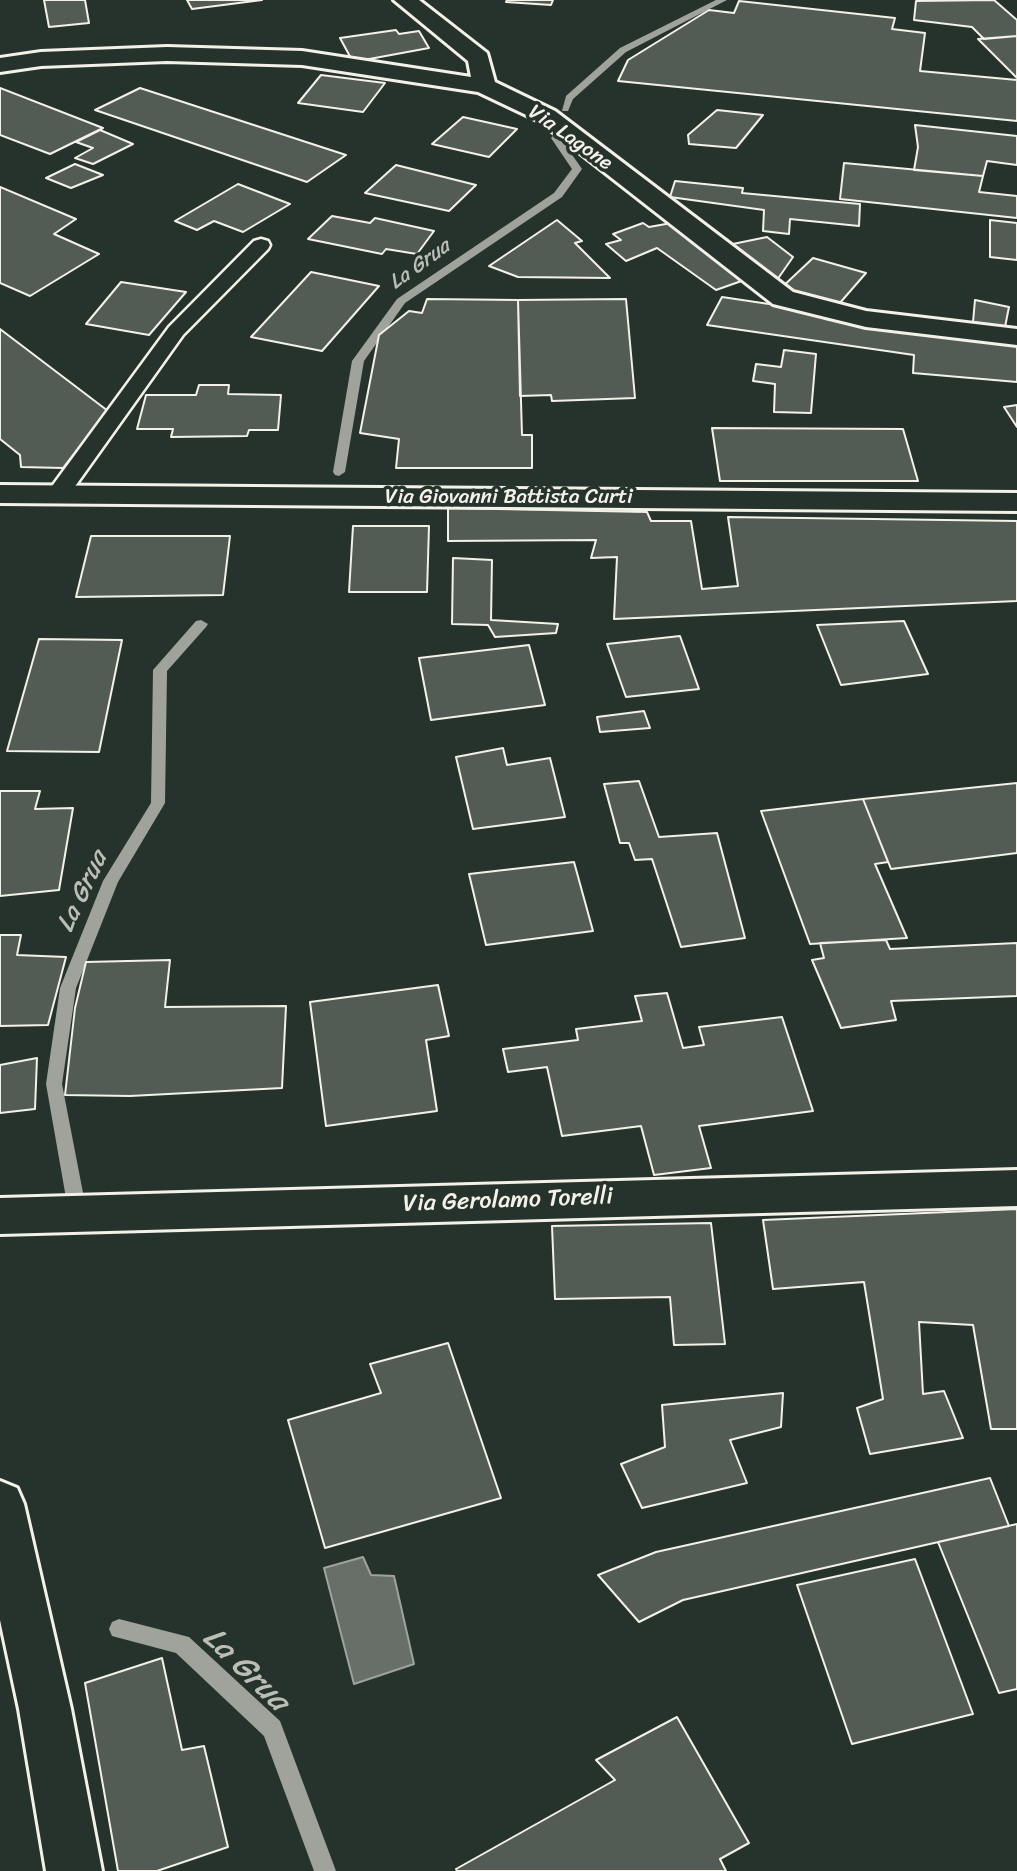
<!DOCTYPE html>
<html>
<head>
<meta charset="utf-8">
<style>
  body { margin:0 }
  canvas { display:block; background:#26332d }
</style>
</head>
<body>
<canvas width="1017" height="1871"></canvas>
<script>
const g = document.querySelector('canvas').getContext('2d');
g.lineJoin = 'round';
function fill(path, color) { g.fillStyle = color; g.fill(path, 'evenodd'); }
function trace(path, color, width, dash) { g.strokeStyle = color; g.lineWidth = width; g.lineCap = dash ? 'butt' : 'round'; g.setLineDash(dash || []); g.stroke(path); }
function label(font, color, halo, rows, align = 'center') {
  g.font = font + ' Sriracha,sans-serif'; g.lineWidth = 7; g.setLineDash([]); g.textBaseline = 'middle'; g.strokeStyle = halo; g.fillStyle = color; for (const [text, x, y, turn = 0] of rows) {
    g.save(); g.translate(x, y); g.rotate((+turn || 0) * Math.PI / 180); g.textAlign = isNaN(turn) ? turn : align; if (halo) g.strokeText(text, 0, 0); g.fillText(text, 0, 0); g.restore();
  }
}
const water = new Path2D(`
  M363,1557L371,1575L394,1576L414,1664L354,1684L324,1568Z`);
const stream = new Path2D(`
  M716,0H727L626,52L573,99L568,111H562L566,96L620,48Z
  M553,136H559L582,169L562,197L405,303L364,361L345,472L339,476L335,475L333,472L352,361L397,299L554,193L572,169L551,138Z
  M201,620L208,624L206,627L167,671L165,803L118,882L76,988L62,1084L84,1198L81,1203L75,1205L69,1203L66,1198L46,1084L60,988L103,881L151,803L153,670L196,621Z
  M119,1619L189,1637L280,1721L336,1871H314L264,1736L176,1653L112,1636L109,1629L112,1622Z`);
const building = new Path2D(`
  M44,0H85L89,23L49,27Z
  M187,0H262L192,9Z
  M507,0H553L551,5L506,2Z
  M994,0L1017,20V36L984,39L972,27L914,20L916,1Z
  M739,1L895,18L892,29L925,33L920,71L1017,80V121L618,81L628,60L709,10L734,13Z
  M396,30L399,34L419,31L429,48L353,62L340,38Z
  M1017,36V78L978,39Z
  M321,75L385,83L363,112L298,103Z
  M0,88L103,128L50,154L0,135Z
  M140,88L346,155L307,182L95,110Z
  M717,110L763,115L736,148L689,144L688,135Z
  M463,117L517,129L489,157L432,144Z
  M915,125L1017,136V165L987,161L983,176L914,170L918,147Z
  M100,130L133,144L93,164L75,158L93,148L76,142Z
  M844,163L983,176L979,192L1017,196V218L840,199Z
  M75,164L103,175L71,188L46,178Z
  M396,165L476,185L449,211L365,193Z
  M675,181L743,188L742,193L860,204L859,226L790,219L789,234L763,231L764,210L670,197Z
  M238,184L290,204L243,232L214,221L197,230L175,221Z
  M0,187L76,219L54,234L99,254L30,296L0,283Z
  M332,216L370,223L375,218L434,231L417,254L386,249L382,254L308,239Z
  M557,220L582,241L575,243L610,278L518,277L489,266Z
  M990,220L1017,223V260L990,257Z
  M677,222L750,278L716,290L657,248L626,261L606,244L621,240L613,234L643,223L649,227Z
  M767,237L793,257L777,280L728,245Z
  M813,258L866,273L839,304L779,290Z
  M311,272L379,286L322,351L251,337Z
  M121,282L186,292L149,335L86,324Z
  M722,297L769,304L779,301L828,312L825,319L1017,341V382L913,373L914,355L707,325Z
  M427,299L518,300L522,435H532V468H396L399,439L360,433L379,335L409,311L422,313Z
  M626,299L635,398L552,401L551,395L520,396L518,300Z
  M975,300L1009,307L1005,327L973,322Z
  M0,329L108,411L63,468L21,467L20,455L0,439Z
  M784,350L816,354L811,413L774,412L775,384L753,381L756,364L781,367Z
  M199,385H229L228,394L281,395L278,430H249L247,436L171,437L173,429H137L146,395H196Z
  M1017,405V427L1004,407Z
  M712,428L903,429L918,481H720Z
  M448,508L647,512L651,521H691L702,589L738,586L728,517L1017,521V601L614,619L617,557L591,558L596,540L448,541Z
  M353,526H429L427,592H349Z
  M91,536H230L223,595L76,597Z
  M453,558L492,560L491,620L558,624L556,633L495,637L488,625L452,624Z
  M904,621L928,674L841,685L817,625Z
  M680,636L699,689L626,697L607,644Z
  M39,639L122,640L99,752L7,751Z
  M529,645L545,705L431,720L419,658Z
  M644,711L650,728L600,732L597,717Z
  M503,748L507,765L550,758L565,817L473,829L456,757Z
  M639,781L659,837L717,833L745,938L681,947L652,859L635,860L629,843H620L604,784Z
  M1017,783V853L891,869L863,799Z
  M0,791H40L35,809L73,808L59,890L0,896Z
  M863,799L888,862L875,864L907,938L810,944L761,811Z
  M574,862L593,931L486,945L469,874Z
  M0,935H21L17,955L66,957L48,1025L0,1026Z
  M886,940L890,949L1017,943V996L891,1001L896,1020L841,1028L812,960L824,958L820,943Z
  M170,960L165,1007L286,1006L282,1088L130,1096L65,1095L75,1008L86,962Z
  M438,985L449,1036L426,1040L437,1111L326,1126L310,1002Z
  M667,993L683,1048L704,1045L699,1027L782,1017L813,1111L699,1126L711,1168L654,1175L641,1126L562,1136L547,1067L508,1072L503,1049L578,1040L576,1029L642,1021L635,996Z
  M37,1058L35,1109L0,1113V1065Z
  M1017,1209V1429H991L973,1325L919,1322L923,1394L944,1391L963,1438L870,1454L857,1408L883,1399L864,1282L773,1289L763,1220Z
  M711,1223L725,1344L674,1345L670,1297L555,1299L552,1226Z
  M448,1343L501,1498L325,1548L288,1420L381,1393L370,1364Z
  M783,1393L781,1427L730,1440L747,1483L642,1508L621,1464L665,1447L662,1405Z
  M990,1478L1009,1526L683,1600L639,1622L598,1575L656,1552Z
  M1017,1524V1689L999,1693L938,1542Z
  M915,1559L973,1714L852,1744L797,1585Z
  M162,1658L182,1750L204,1746L228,1847L157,1871H118L85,1683Z
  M677,1717L749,1843L720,1859L726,1871H457L456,1869L615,1780L596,1760Z`);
const service = new Path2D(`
  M261,239L268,241L270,245L268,249L183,335L66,499H50L47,494L50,489L169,327L254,241Z`);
const minor = new Path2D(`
  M394,0H419L487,53L495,82L555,111L793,292L866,311L1017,329V345L866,327L773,304L539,121L478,92L302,65L167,61L41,66L0,72V58L41,52L167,47L302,51L471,77L468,61Z
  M1017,1170V1206L0,1234V1198Z
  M0,1481L17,1488L24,1504L71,1709L102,1871H46L19,1709L0,1620Z`);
const tertiary = new Path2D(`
  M0,485L1017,493V511L0,503Z`);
const farStreetnames = [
  ["Via Lagone",570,138,35],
  ["Via Giovanni Battista Curti",509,498]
];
const farWaternames = [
  ["La Grua",420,265,-36]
];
const streetNames = [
  ["Via Gerolamo Torelli",508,1201,-2]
];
const waterNames = [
  ["La Grua",83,892,-65]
];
const nearWaternames = [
  ["La Grua",245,1670,44]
];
fill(water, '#676f68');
trace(water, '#9fa39b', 2);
fill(stream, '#9fa39b');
fill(building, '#525c55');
trace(building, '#f4f1e8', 2);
trace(service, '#f4f1e8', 5);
trace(minor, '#f4f1e8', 6);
trace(tertiary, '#f4f1e8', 6);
fill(service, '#26332d');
fill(minor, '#26332d');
fill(tertiary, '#26332d');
label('21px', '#f4f1e8', '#26332d', farStreetnames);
label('italic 21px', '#bcbdb5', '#26332d', farWaternames);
label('24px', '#f4f1e8', '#26332d', streetNames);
label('italic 26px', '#bcbdb5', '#26332d', waterNames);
label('italic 32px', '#bcbdb5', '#26332d', nearWaternames);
</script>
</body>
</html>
